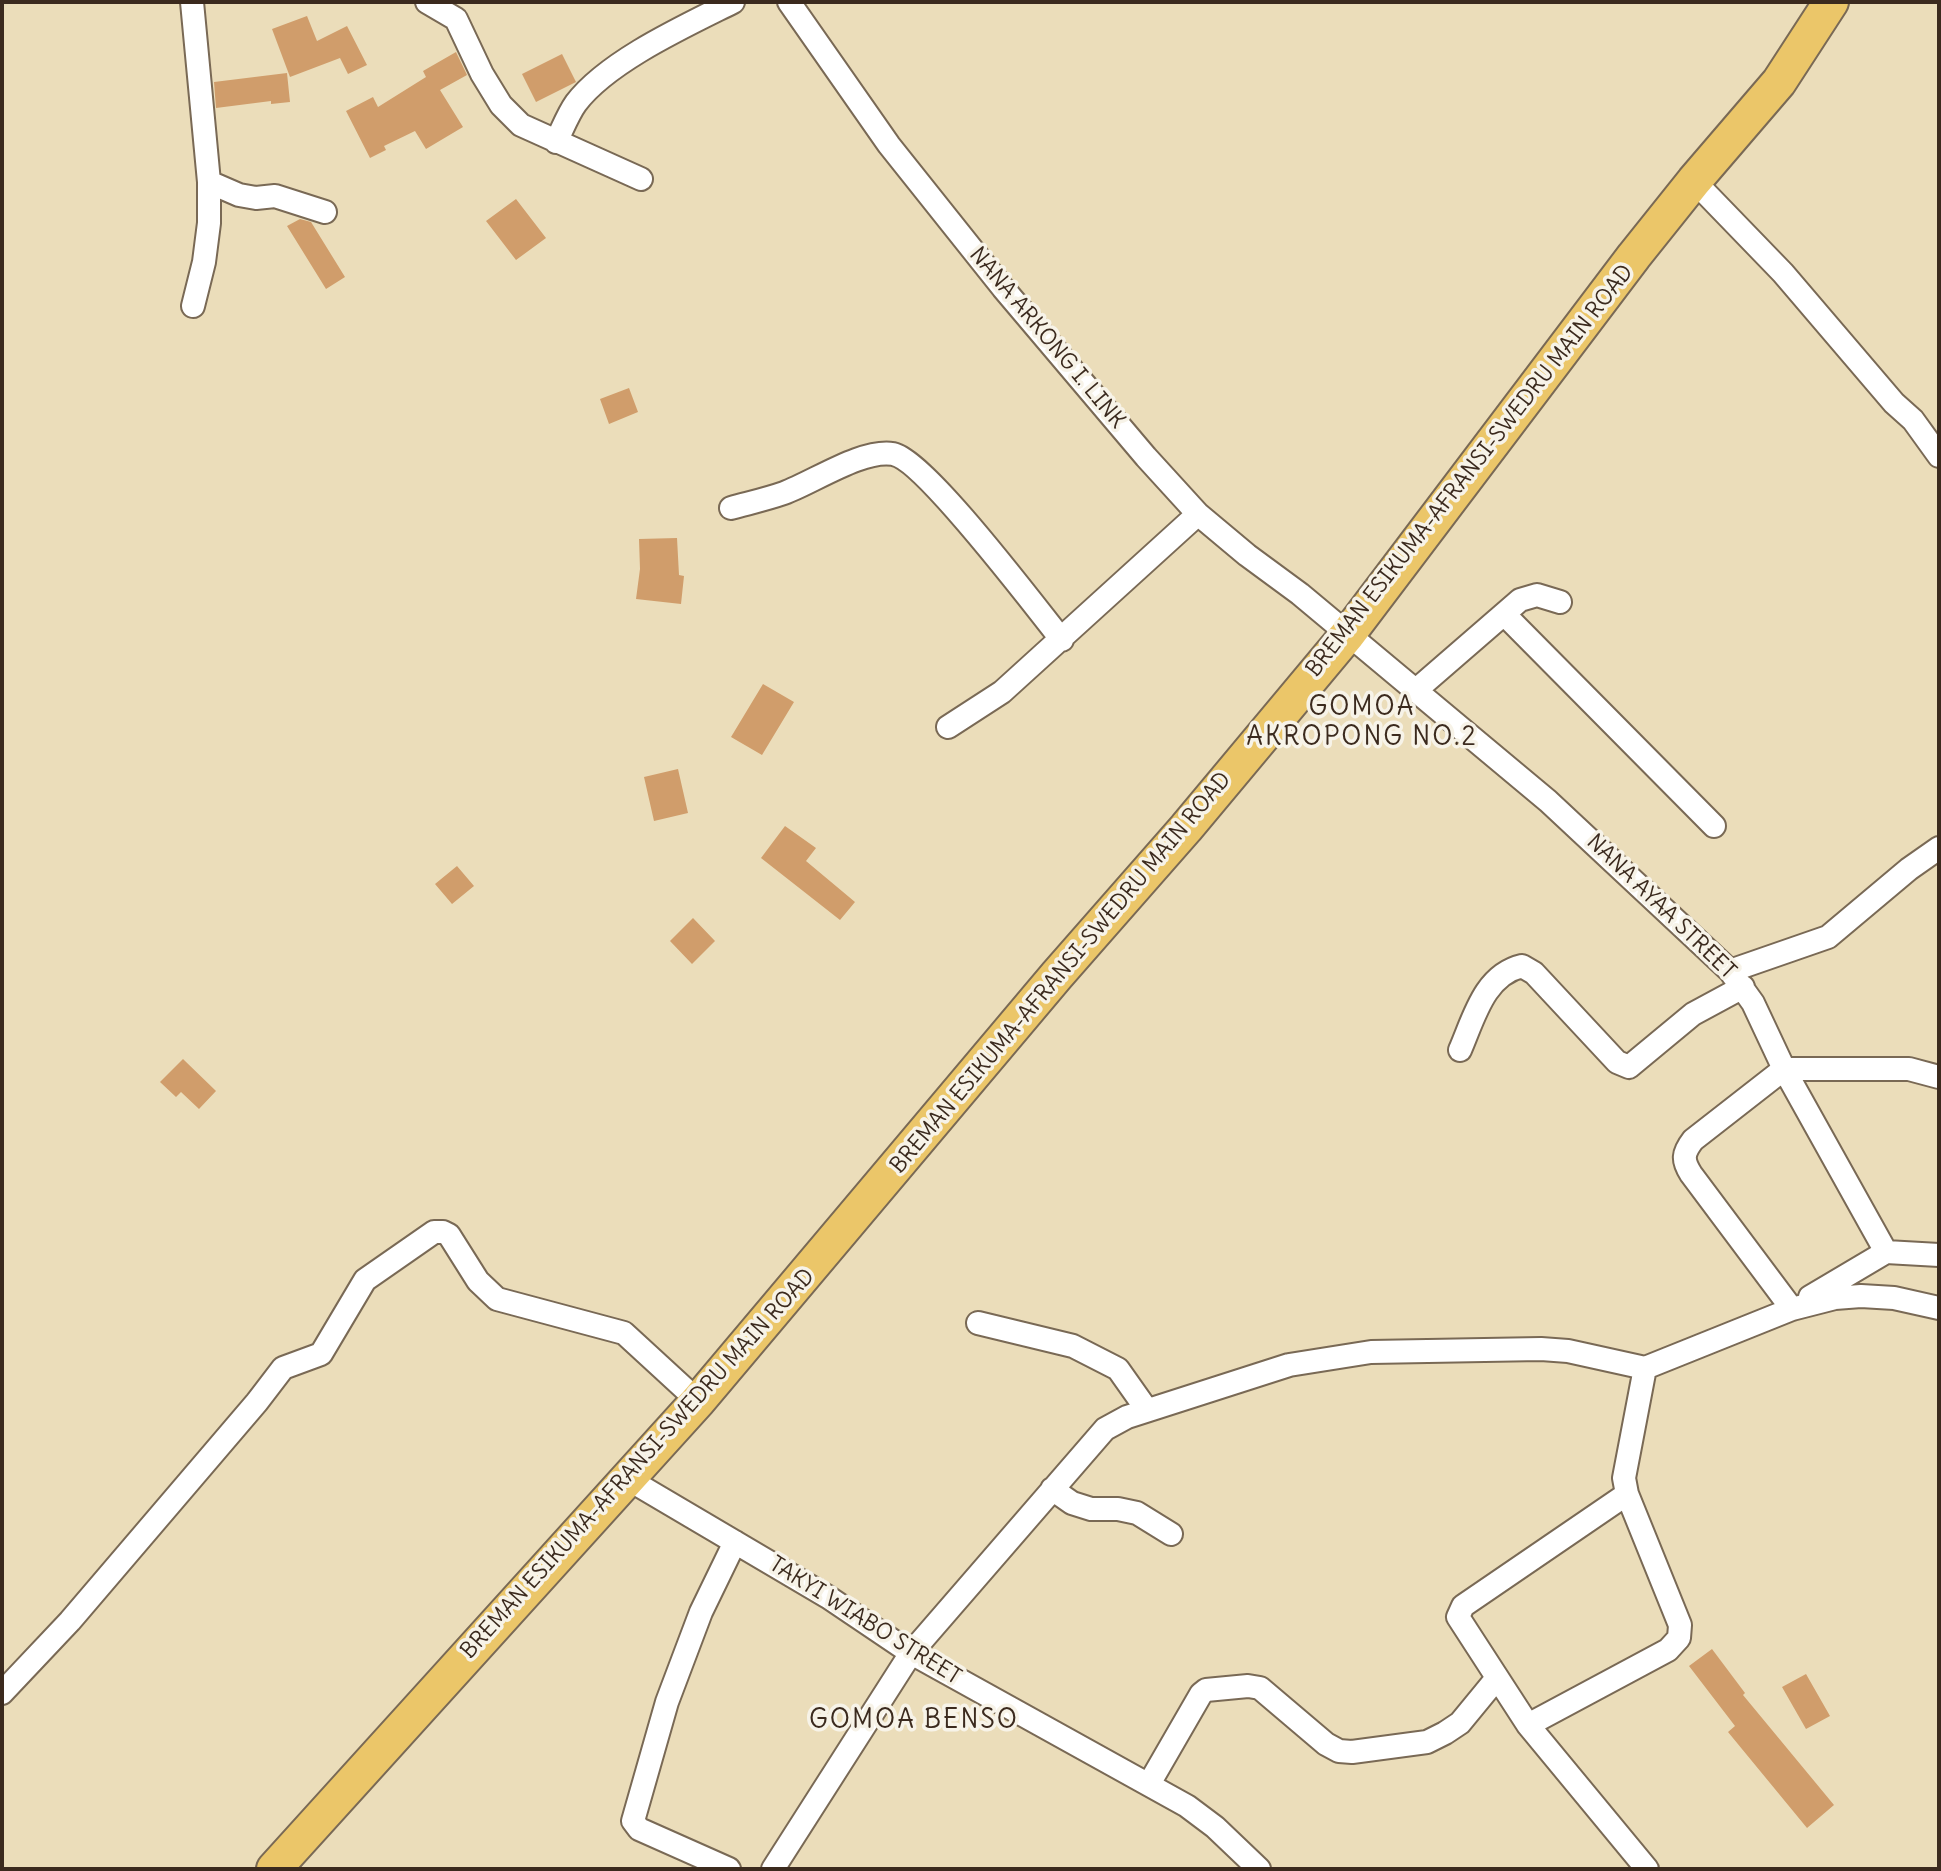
<!DOCTYPE html>
<html>
<head>
<meta charset="utf-8">
<style>
  body { margin:0 }
  #map { position:relative; width:1941px; height:1871px; overflow:hidden; background:#ebddba; font-family:Delius,sans-serif }
  canvas { display:block }
  .frame { position:absolute; inset:0; border:4px solid #3b2a1e; pointer-events:none }
</style>
</head>
<body>
<div id="map">
<canvas width="1941" height="1871"></canvas>
<div class="frame"></div>
</div>
<script>
const g = document.querySelector('canvas').getContext('2d');
g.lineJoin = 'round';
function fill(path, color) { g.fillStyle = color; g.fill(path, 'evenodd'); }
function trace(path, color, width, dash) { g.strokeStyle = color; g.lineWidth = width; g.lineCap = dash ? 'butt' : 'round'; g.setLineDash(dash || []); g.stroke(path); }
function label(font, color, halo, rows, align = 'center') {
  g.font = font + ' Delius,sans-serif'; g.lineWidth = 7; g.setLineDash([]); g.textBaseline = 'middle'; g.strokeStyle = halo; g.fillStyle = color; for (const [text, x, y, turn = 0] of rows) {
    g.save(); g.translate(x, y); g.rotate((+turn || 0) * Math.PI / 180); g.textAlign = isNaN(turn) ? turn : align; if (halo) g.strokeText(text, 0, 0); g.fillText(text, 0, 0); g.restore();
  }
}
const building = new Path2D(`
  M307,16L317,41L347,26L367,65L348,74L340,58L290,77L272,29Z
  M456,52L467,75L440,90L463,127L426,149L415,131L384,146L386,150L370,158L346,111L373,97L378,107L426,77L423,71Z
  M562,54L576,82L536,102L522,74Z
  M287,73L290,102L271,104V101L216,108L214,82Z
  M516,199L546,238L516,260L486,221Z
  M300,219L311,222L345,277L326,289L287,226Z
  M629,388L638,412L609,424L600,399Z
  M677,538L679,575L684,576L681,604L636,599L640,569L639,539Z
  M763,684L794,702L762,755L731,737Z
  M678,769L688,813L654,821L644,777Z
  M785,826L816,848L806,861L855,902L840,920L761,858Z
  M457,866L474,886L452,904L435,884Z
  M693,918L715,941L692,964L670,941Z
  M183,1059L216,1091L199,1109L181,1092L176,1097L160,1082Z
  M1712,1649L1745,1693L1743,1695L1834,1805L1807,1828L1728,1732L1735,1726L1689,1666Z
  M1806,1674L1830,1716L1806,1729L1782,1687Z`);
const minor = new Path2D(`
  M192,2L209,182V223L204,262L193,306
  M427,2L456,19L482,74L501,105L521,125L641,179
  M789,2L889,145L1003,288L1146,457L1198,514L1247,555L1300,594L1548,801L1730,971L1753,1003L1784,1069L1886,1252
  M556,142C562,130 568,114 576,103C608,61 685,26 733,2
  M1694,181L1783,273L1894,403L1913,420L1939,456
  M209,182L239,195L256,198L275,196L325,212
  M731,508C749,503 767,499 784,493C814,482 862,449 893,454C925,460 1036,608 1062,640
  M1504,614L1714,826
  M1415,691L1520,600L1537,595L1560,602
  M948,727L1002,692L1198,514
  M1730,971L1828,937L1909,869L1939,848
  M1460,1050C1474,1018 1484,975 1522,966L1534,973L1617,1062L1629,1067L1693,1014L1743,987
  M1810,1297L1886,1252L1939,1255
  M1792,1309L1691,1174C1682,1160 1683,1153 1693,1140L1784,1069H1909L1939,1077
  M978,1323L1073,1346L1118,1369L1147,1410
  M628,1479L828,1597L911,1653L1187,1806L1215,1827L1259,1869
  M1052,1489L1072,1503L1091,1509H1118L1137,1513L1171,1534
  M1627,1494L1463,1606L1458,1617L1528,1725L1647,1869
  M2,1693L70,1621L257,1402L283,1368L321,1354L365,1280L434,1232H443L449,1235L478,1281L497,1299L624,1333L698,1401
  M1528,1725L1668,1650L1679,1638L1680,1625L1627,1494L1624,1478L1645,1368
  M1149,1784L1201,1694L1206,1690L1248,1686L1260,1688L1326,1744L1339,1751L1352,1752L1427,1742L1445,1733L1460,1723L1497,1678
  M729,1869L639,1829L633,1821L667,1702L701,1612L735,1542
  M773,1869L911,1653L1105,1429L1127,1417L1289,1365L1371,1352L1541,1349L1568,1351L1645,1368L1792,1309L1835,1298L1861,1296L1894,1298L1939,1308`);
const primary = new Path2D(`
  M274,1869L698,1401L1057,975L1186,828L1348,634L1634,256L1694,181L1779,82L1831,2`);
const streetNames = [
  ["NANA ARKONG I. LINK",1047,338,50],
  ["BREMAN ESIKUMA-AFRANSI-SWEDRU MAIN ROAD",1470,471,-52],
  ["NANA AYAA STREET",1661,907,44],
  ["BREMAN ESIKUMA-AFRANSI-SWEDRU MAIN ROAD",1061,973,-50],
  ["BREMAN ESIKUMA-AFRANSI-SWEDRU MAIN ROAD",638,1464,-48],
  ["TAKYI WIABO STREET",865,1621,32]
];
const quarterNames = [
  ["GOMOA",1362,708],
  ["AKROPONG NO.2",1362,738],
  ["GOMOA BENSO",914,1721]
];
fill(building, '#d09d6b');
trace(minor, '#796955', 26);
trace(primary, '#796955', 38);
trace(minor, '#fff', 22);
trace(primary, '#ebc669', 34);
label('22px', '#3b2a1e', '#f7f3e8', streetNames);
g.letterSpacing = '2px';
label('26px', '#3b2a1e', '#f7f3e8', quarterNames);
g.letterSpacing = '0px';
</script>
</body>
</html>
